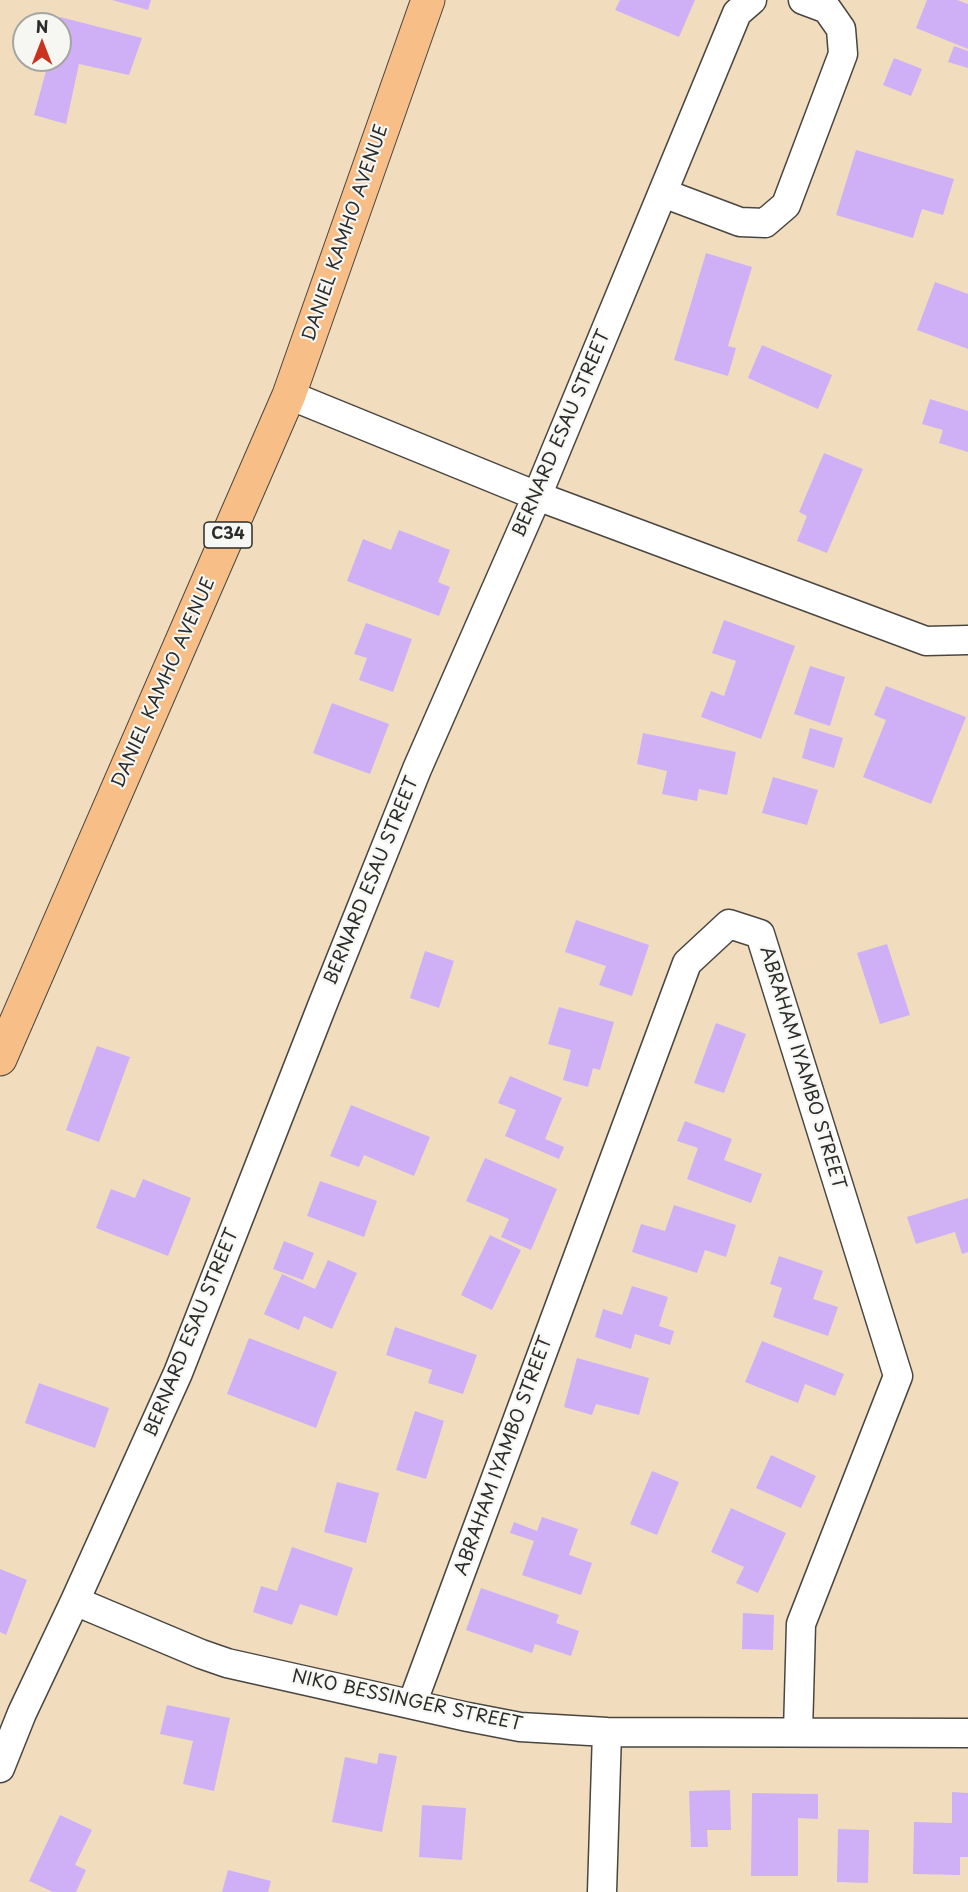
<!DOCTYPE html>
<html>
<head>
<meta charset="utf-8">
<style>
  body { margin:0 }
  #map { position:relative; width:968px; height:1892px; overflow:hidden; background:#f1ddbe; font-family:"Playpen Sans",sans-serif }
  canvas { display:block }
  .north { position:absolute; left:12px; top:12px; width:60px; height:60px; box-sizing:border-box; background:#f6f6f2; border:2px solid #a5a5a2; border-radius:50%; rotate:0deg; font-size:16px; font-weight:700; line-height:24px; text-align:center; color:#2b2b2b }
  .north::after { content:''; display:block; margin:auto; width:21px; height:27px; background:#c8321e; clip-path:polygon(50% 0,100% 100%,50% 72%,0 100%) }
</style>
</head>
<body>
<div id="map">
<canvas width="968" height="1892"></canvas>
<div class="north">N</div>
</div>
<script>
const g = document.querySelector('canvas').getContext('2d');
g.lineJoin = 'round';
function fill(path, color) { g.fillStyle = color; g.fill(path, 'evenodd'); }
function trace(path, color, width, dash) { g.strokeStyle = color; g.lineWidth = width; g.lineCap = dash ? 'butt' : 'round'; g.setLineDash(dash || []); g.stroke(path); }
function label(font, color, halo, rows, align = 'center') {
  g.font = font + ' "Playpen Sans",sans-serif'; g.lineWidth = 4.5; g.setLineDash([]); g.textBaseline = 'middle'; g.strokeStyle = halo; g.fillStyle = color; for (const [text, x, y, turn = 0] of rows) {
    g.save(); g.translate(x, y); g.rotate((+turn || 0) * Math.PI / 180); g.textAlign = isNaN(turn) ? turn : align; if (halo) g.strokeText(text, 0, 0); g.fillText(text, 0, 0); g.restore();
  }
}
const building = new Path2D(`
  M112,0H151L148,10Z
  M620,0H695L679,37L615,10Z
  M927,0H957L968,4V49L916,28Z
  M60,17L142,38L129,75L79,64L66,124L34,115L49,60H60V24H58Z
  M954,46L968,51V68L948,62Z
  M894,58L922,69L911,96L883,85Z
  M856,150L954,179L943,215L922,209L913,238L836,215Z
  M706,253L752,267L728,346L736,348L728,376L674,360Z
  M935,282L968,294V349L917,330Z
  M762,345L832,375L818,409L748,378Z
  M930,399L968,411V452L939,443L943,430L922,424Z
  M824,453L863,469L827,553L797,541L807,516L799,512Z
  M399,530L450,550L438,582L450,587L439,616L347,581L363,539L391,550Z
  M724,620L795,646L761,739L701,717L711,691L724,696L736,661L712,653Z
  M366,623L412,639L393,692L359,680L367,658L354,654Z
  M810,666L845,677L830,726L794,714Z
  M886,686L966,717L931,804L863,777L886,720L874,715Z
  M332,703L389,724L370,774L313,753Z
  M810,728L843,738L834,768L802,758Z
  M643,733L736,752L727,795L699,789L697,801L662,794L667,771L637,764Z
  M773,777L818,790L807,825L762,813Z
  M576,920L649,945L632,996L599,985L606,966L565,952Z
  M887,944L910,1015L880,1024L857,953Z
  M425,951L454,961L439,1008L410,998Z
  M559,1007L614,1022L600,1070L593,1068L588,1087L563,1080L571,1050L548,1044Z
  M716,1023L746,1034L724,1093L694,1083Z
  M97,1046L130,1057L99,1142L66,1130Z
  M510,1076L562,1098L545,1139L564,1147L559,1159L505,1136L516,1110L498,1103Z
  M351,1105L430,1137L414,1176L364,1155L359,1167L330,1156Z
  M685,1121L732,1139L724,1160L762,1174L751,1203L687,1179L698,1148L677,1141Z
  M485,1158L557,1189L531,1250L501,1237L509,1219L466,1201Z
  M143,1179L191,1198L168,1256L96,1228L111,1189L135,1198Z
  M320,1181L377,1201L364,1237L307,1216Z
  M968,1198V1252L962,1254L955,1232L916,1244L907,1217Z
  M674,1205L736,1225L726,1257L705,1250L697,1273L632,1252L641,1224L665,1231Z
  M490,1235L521,1250L492,1310L461,1295Z
  M284,1241L314,1253L303,1280L273,1269Z
  M779,1256L823,1271L813,1299L838,1307L828,1336L773,1317L782,1288L770,1284Z
  M328,1260L357,1273L332,1329L304,1316L299,1330L264,1314L282,1274L315,1289Z
  M632,1286L668,1297L659,1326L674,1331L670,1345L635,1334L631,1349L595,1337L603,1309L622,1315Z
  M395,1327L477,1355L463,1394L428,1383L432,1370L386,1355Z
  M249,1338L337,1372L316,1428L227,1394Z
  M762,1341L844,1374L835,1396L805,1384L798,1403L745,1382Z
  M577,1358L649,1378L639,1415L596,1404L592,1415L564,1407Z
  M39,1383L109,1408L95,1448L25,1423Z
  M415,1411L444,1421L426,1479L396,1470Z
  M771,1455L816,1476L801,1508L756,1488Z
  M652,1471L679,1482L657,1535L630,1524Z
  M337,1482L379,1493L366,1543L324,1532Z
  M731,1508L786,1533L758,1593L736,1583L744,1567L711,1552Z
  M542,1517L578,1529L569,1555L592,1563L581,1595L522,1575L534,1541L510,1533L514,1522L537,1531Z
  M292,1547L353,1568L337,1616L300,1604L292,1625L253,1612L261,1586L277,1591Z
  M0,1569L27,1580L6,1635L0,1632Z
  M481,1588L559,1615L556,1623L579,1631L571,1656L535,1644L532,1653L466,1630Z
  M743,1613L774,1615L773,1650L742,1649Z
  M167,1705L230,1718L214,1791L183,1784L193,1741L160,1734Z
  M379,1753L397,1756L382,1832L332,1822L345,1757L377,1764Z
  M730,1790L731,1830H707L708,1847H691L689,1791Z
  M952,1792L968,1793V1857H960V1875L913,1874L914,1822L952,1823Z
  M752,1793L818,1794V1819L798,1818V1876H751Z
  M422,1805L466,1808L462,1860L419,1857Z
  M60,1815L92,1830L75,1865L86,1870L76,1892H53L29,1881Z
  M838,1829L869,1830L868,1883L837,1882Z
  M228,1870L271,1881L268,1892H222Z`);
const street = new Path2D(`
  M663,193L740,222L765,223L786,205L843,54L841,29L827,9L803,0
  M289,395L537,496L926,641L968,640
  M75,1601L201,1654L227,1663L468,1717L520,1727L607,1732L968,1733
  M412,1704L687,963L729,924L760,934L898,1376L801,1624L798,1732
  M0,1768L22,1713L75,1601L178,1373L322,1006L417,769L537,496L737,13L752,0
  M602,1892L607,1732`);
const primary = new Path2D(`
  M0,1059L289,395L428,0`);
const shields = [
  [228,535,48]
];
const shieldNames = [
  ["C34",228,535]
];
const streetNames = [
  ["DANIEL KAMHO AVENUE",346,233,-71],
  ["BERNARD ESAU STREET",562,434,-67],
  ["DANIEL KAMHO AVENUE",164,683,-66],
  ["BERNARD ESAU STREET",372,881,-68],
  ["ABRAHAM IYAMBO STREET",802,1068,73],
  ["BERNARD ESAU STREET",192,1333,-68],
  ["ABRAHAM IYAMBO STREET",504,1456,-70],
  ["NIKO BESSINGER STREET",407,1701,12]
];
fill(building, '#cfb0f6');
trace(street, '#494641', 31);
trace(primary, '#494641', 35);
trace(street, '#fff', 28);
trace(primary, '#f7be87', 33);
for (const [x, y, w] of shields) { const box = new Path2D(); box.roundRect(x - w / 2, y - 13, w, 26, 4.5); g.fillStyle = '#f6f6f2'; g.fill(box); trace(box, '#2b2b2b', 1.5); }
label('bold 16px', '#2b2b2b', null, shieldNames);
label('18px', '#2b2b2b', '#f6f6f2', streetNames);
</script>
</body>
</html>
